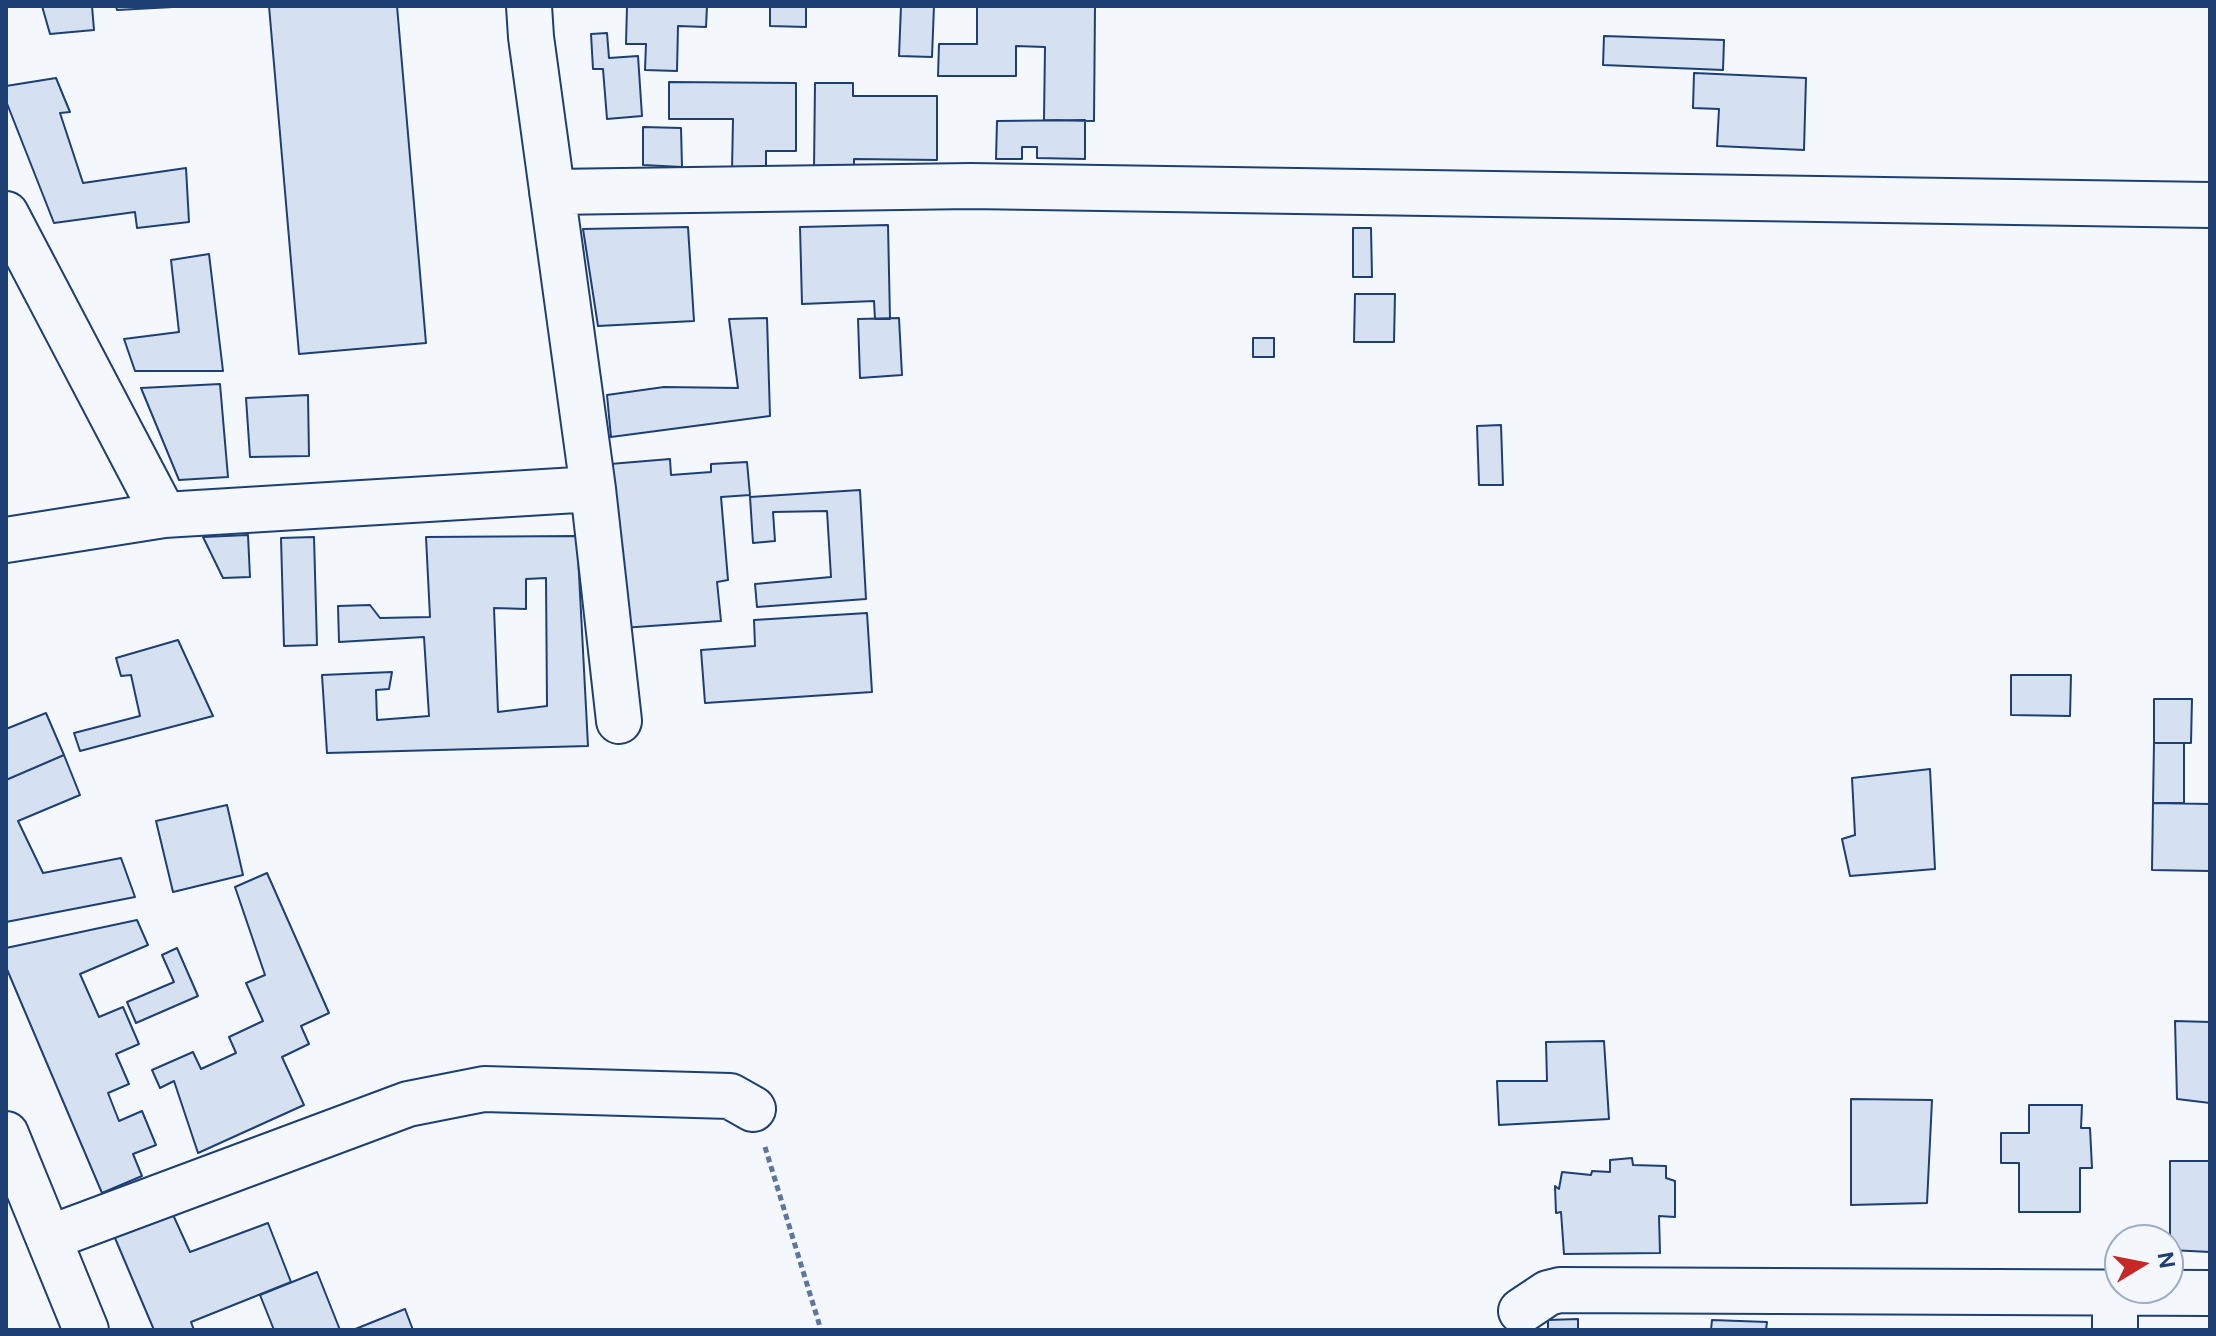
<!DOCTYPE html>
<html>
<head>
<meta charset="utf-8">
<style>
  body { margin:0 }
  #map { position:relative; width:2216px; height:1336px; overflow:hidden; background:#f4f7fb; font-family:"DM Sans",sans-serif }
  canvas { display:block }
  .frame { position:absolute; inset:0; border:8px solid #1d3f73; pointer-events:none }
  .north { position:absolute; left:2104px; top:1224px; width:80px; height:80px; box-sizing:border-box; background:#f4f7fb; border:2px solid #9eadc5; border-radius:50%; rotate:80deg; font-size:22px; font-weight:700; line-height:32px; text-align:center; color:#1d3f73 }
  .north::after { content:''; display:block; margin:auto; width:28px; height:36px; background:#c62828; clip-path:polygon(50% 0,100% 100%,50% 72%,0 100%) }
</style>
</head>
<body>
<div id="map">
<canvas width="2216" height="1336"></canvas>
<div class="frame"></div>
<div class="north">N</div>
</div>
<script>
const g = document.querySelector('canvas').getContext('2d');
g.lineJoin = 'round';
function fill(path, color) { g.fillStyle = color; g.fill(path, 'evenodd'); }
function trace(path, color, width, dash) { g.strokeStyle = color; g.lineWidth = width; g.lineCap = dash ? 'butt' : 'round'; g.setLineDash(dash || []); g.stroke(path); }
const building = new Path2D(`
  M42,6H92L94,30L50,34Z
  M116,6H173V7L117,10Z
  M269,6H397L426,343L299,354Z
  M627,6H707L706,27L678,26L677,71L645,70L646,44H626Z
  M770,6H806V27L770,26Z
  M901,6H934L932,57L899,56Z
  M977,6H1095L1094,121L1044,120L1045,47L1016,46V76H938L939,44H977Z
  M607,33L609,58L638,56L642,116L607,119L603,69H593L591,34Z
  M1604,36L1724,40L1723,70L1603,65Z
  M1694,73L1806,78L1804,150L1717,146L1719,109L1693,108Z
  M56,78L70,112L60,113L83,183L186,168L189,222L137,228L135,212L54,223L6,101V86Z
  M669,82L796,83V151H766V172L732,171L733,119H669Z
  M815,83H853V96H937V160L854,159V169H814Z
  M1085,120V159L1037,158V147H1022V159H996L997,121Z
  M643,127L681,128L682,167L643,165Z
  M888,225L890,319H875L874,301L802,304L800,227Z
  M688,227L694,321L598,326L583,229Z
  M1353,228H1371L1372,277H1353Z
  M209,254L223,371H135L124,339L179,332L171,260Z
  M1355,294H1395L1394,342H1354Z
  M767,318L770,416L611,437L607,395L664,387L738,388L729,319Z
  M899,318L902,375L860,378L858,319Z
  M1253,338H1274V357H1253Z
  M220,384L228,477L179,480L141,388Z
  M308,395L309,456L250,457L246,398Z
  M1501,425L1503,485H1479L1477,426Z
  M670,459L671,475L711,472V464L747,462L750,495L721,497L728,580L717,582L721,621L622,628L610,464Z
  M860,490L866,599L757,607L755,584L831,577L827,511L773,512L775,541L753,543L750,497Z
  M248,535L250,577L223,578L203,537Z
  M577,536L588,746L327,753L322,675L392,672L389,689L376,690L377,720L429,716L424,637L339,642L338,606L370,605L380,618L430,617L426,537ZM546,578L547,706L498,712L494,608L526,609V579Z
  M314,537L317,645L284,646L281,538Z
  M867,613L872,692L705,703L701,650L755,646L754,620Z
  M178,640L213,716L80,751L74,733L140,716L131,675L121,676L116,658Z
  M2011,675H2071L2070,716L2011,715Z
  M2154,699H2192L2191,743H2154Z
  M46,713L64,755L6,780V729Z
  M2154,743H2184V803H2153Z
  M64,755L80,795L18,821L43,873L121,858L135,897L6,922V780Z
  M1930,769L1935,869L1850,876L1842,839L1855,835L1852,778Z
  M2153,803L2210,804V871L2152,870Z
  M227,805L243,875L173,892L156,821Z
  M267,873L329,1013L301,1026L309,1044L282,1057L304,1105L198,1153L174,1081L160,1088L152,1070L193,1052L201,1069L236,1053L229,1037L263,1021L246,983L265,975L235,887Z
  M137,920L148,945L80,974L99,1017L123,1007L139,1044L116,1054L129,1084L108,1093L119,1121L142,1111L156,1145L133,1154L142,1176L102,1193L6,967V948Z
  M177,948L198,996L136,1023L127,1002L174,982L162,955Z
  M2175,1021L2210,1022V1103L2177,1099Z
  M1604,1041L1609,1119L1499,1125L1497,1081H1547L1546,1042Z
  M1851,1099L1932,1100L1927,1203L1851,1205Z
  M2029,1105H2082L2081,1128H2090L2092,1168H2080V1212H2019V1163H2001V1133H2029Z
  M1632,1158L1633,1165L1666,1166V1178L1675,1181V1217L1659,1216L1660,1253L1564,1254L1561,1212L1556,1213L1555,1186L1559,1189L1562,1172L1591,1175L1592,1171L1610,1172V1160Z
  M2170,1161H2210V1252L2170,1250Z
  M169,1206L190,1252L268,1223L291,1282L191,1322L194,1330H154L112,1231Z
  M317,1272L340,1330H274L260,1295Z
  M405,1309L413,1330H353Z
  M1578,1319V1330H1548V1320Z
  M1712,1320L1767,1322L1766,1330H1711Z`);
const path = new Path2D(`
  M765,1147L821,1330`);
const minor = new Path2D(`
  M529,6L531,37L593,489L619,721
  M552,192L971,186L2210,205
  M6,214L164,515
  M6,540L164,515L593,489
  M6,1134L86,1330
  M49,1238L408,1104L484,1089L730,1096L753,1109
  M2115,1291V1330
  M1521,1311L1548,1293L1560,1290L2210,1293`);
fill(building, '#d5e0f0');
trace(building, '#1d3f73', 2);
trace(minor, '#1d3f73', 48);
trace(path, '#5e769c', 5, [6, 4]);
trace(minor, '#f4f7fb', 44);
</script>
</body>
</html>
